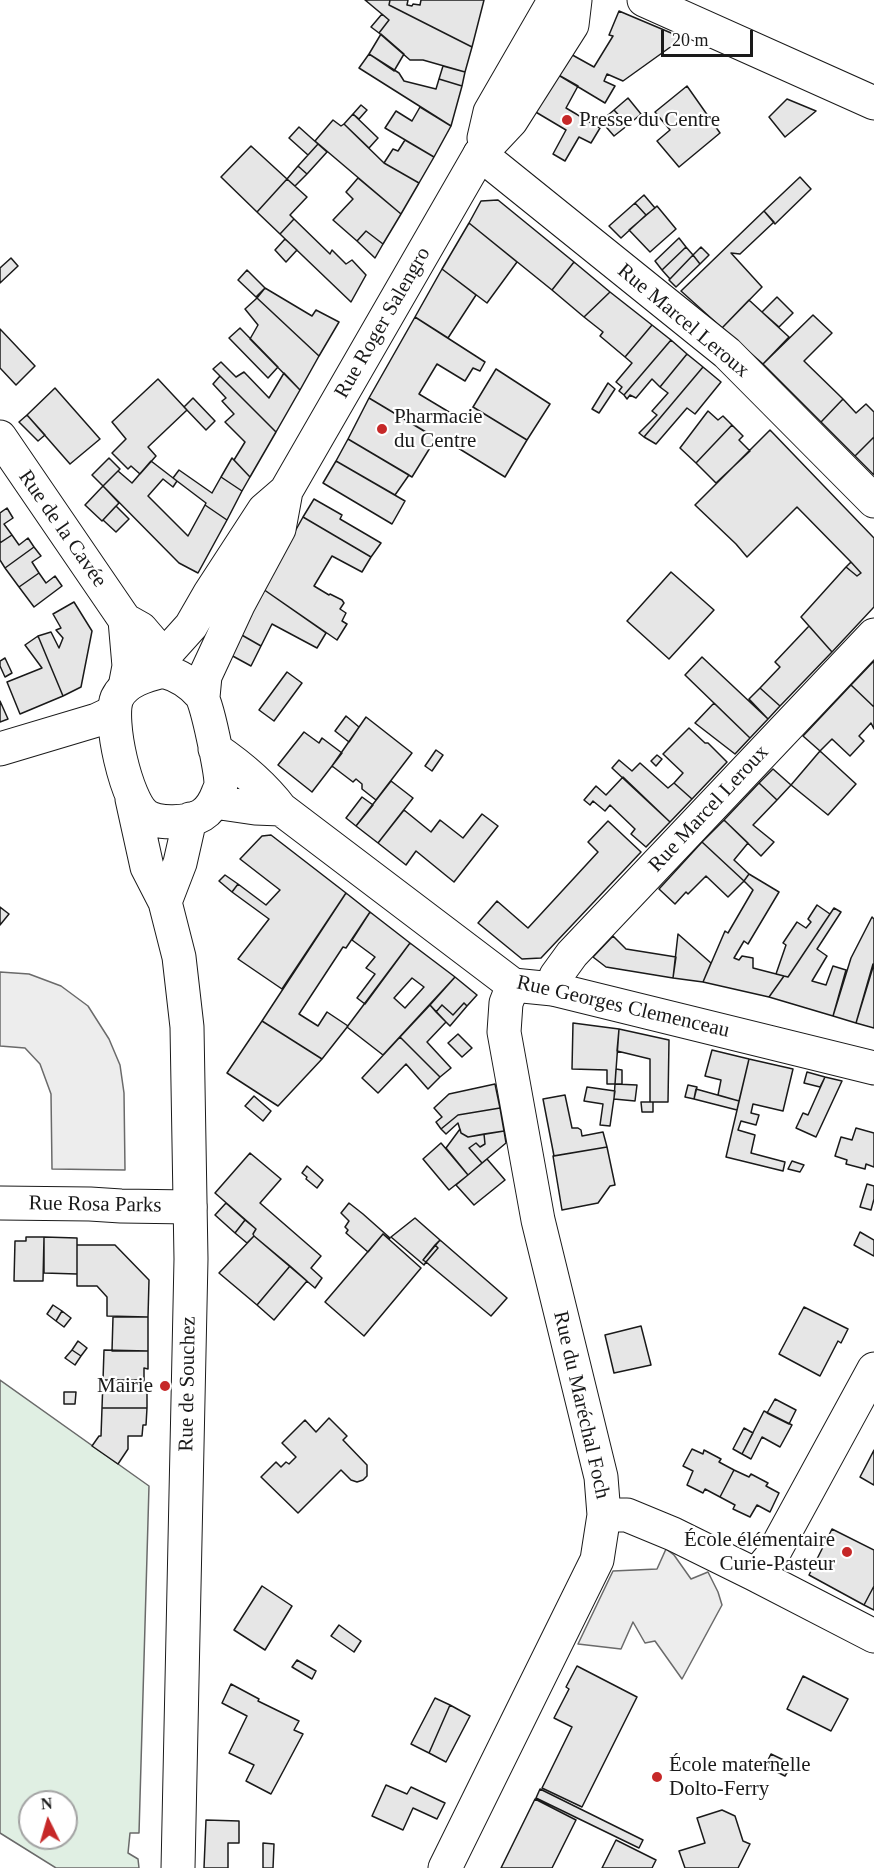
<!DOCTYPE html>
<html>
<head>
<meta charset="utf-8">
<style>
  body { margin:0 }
  #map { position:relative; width:874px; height:1868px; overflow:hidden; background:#fff; font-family:"Times New Roman",serif }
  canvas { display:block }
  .north { position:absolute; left:18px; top:1790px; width:60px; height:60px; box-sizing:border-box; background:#fff; border:2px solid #a3a3a3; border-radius:50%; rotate:355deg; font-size:16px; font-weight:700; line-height:24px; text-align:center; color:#1a1a1a }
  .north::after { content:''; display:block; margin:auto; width:21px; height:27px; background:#c62828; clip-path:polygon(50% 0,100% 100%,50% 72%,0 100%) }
  .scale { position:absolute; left:661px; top:30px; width:92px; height:27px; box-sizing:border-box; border:3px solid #1a1a1a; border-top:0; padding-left:8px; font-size:18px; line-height:21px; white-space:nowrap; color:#1a1a1a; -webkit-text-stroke:4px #fff; paint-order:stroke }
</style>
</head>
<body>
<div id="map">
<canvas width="874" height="1868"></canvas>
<div class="north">N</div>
<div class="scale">20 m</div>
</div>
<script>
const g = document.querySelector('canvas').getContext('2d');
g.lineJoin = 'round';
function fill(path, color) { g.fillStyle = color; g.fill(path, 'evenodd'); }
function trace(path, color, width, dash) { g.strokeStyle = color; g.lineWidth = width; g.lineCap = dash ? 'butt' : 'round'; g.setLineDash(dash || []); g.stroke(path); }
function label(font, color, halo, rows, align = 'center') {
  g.font = font + ' "Times New Roman",serif'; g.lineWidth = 4.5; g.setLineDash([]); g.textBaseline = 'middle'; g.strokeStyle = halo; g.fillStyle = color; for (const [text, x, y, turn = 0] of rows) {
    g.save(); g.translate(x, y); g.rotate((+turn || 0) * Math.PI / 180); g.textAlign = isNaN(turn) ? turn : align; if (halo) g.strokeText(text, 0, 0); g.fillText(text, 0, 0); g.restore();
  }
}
const green = new Path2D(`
  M0,1380L149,1486L139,1833H130L128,1853L138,1859L139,1868H56L0,1833ZM30,1802H66V1838H30Z`);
const parking = new Path2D(`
  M0,972L29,974L61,986L88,1006L109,1039L120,1065L124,1093L125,1170L52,1169L51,1094L40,1064L25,1048L0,1046Z
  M666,1549L674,1555L691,1579L708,1572L718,1592L722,1605L682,1679L655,1641L645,1643L633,1622L621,1649L578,1644L613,1571L657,1569Z`);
const building = new Path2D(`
  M365,0H390L389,5L472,47L465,72L423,60H410L379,33L389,20Z
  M390,0H408L407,5L412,6L413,4L420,5L421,0H484L472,47L389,5Z
  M619,11L683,38L623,81L607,74L604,81L615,86L605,103L555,73L567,52L594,67L613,36L609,35Z
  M382,14L389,20L379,33L371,27Z
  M381,34L404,54L394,71L369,54Z
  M369,54L399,73L404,81L436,89L439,79L462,86L451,126L359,68Z
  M443,66L465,72L462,86L439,79Z
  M555,73L578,86L566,108L600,128L591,143L579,137L565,161L553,154L566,130L534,111Z
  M687,86L720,133L679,167L657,141L670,130L655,112Z
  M628,98L641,114L628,125L614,110Z
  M787,99L816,111L785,137L769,117Z
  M361,105L367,110L359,119L353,114Z
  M420,107L451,126L434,157L385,128L396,111L412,121Z
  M614,110L628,125L614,136L601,121Z
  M353,114L378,138L369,148L344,124Z
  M333,120L341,126L344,124L384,163L419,183L401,214L315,141Z
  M299,127L318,144L308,155L289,138Z
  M405,140L434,157L419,183L384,163L393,149L398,151Z
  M318,144L327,152L307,174L298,166Z
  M251,146L287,179L257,212L221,177Z
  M298,166L307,174L295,186L287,179Z
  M800,177L811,189L775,224L764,211Z
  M358,178L401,214L383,244L366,231L357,241L333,220L353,199L346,192Z
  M287,179L307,197L290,215L294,219L280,234L257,212Z
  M644,195L655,208L646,215L635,203Z
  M498,200L574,262L552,290L469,223L481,201Z
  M635,203L646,215L621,238L609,226Z
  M657,206L676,229L650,252L629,230Z
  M764,211L774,222L740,254L731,253L762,287L722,328L681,291Z
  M294,219L330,254L332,250L346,264L352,260L366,275L351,302L280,234Z
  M469,223L517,262L487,303L442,269Z
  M366,231L383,244L375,258L357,241Z
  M679,238L686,247L662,270L655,261Z
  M285,239L297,250L286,262L275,250Z
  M686,247L693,255L670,279L662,270Z
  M701,247L709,255L700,264L693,255Z
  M693,255L700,264L676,287L669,280Z
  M11,258L18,266L0,283V268Z
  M574,262L610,292L584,317L552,290Z
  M442,269L476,295L448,338L415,317Z
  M247,270L265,288L256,297L238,280Z
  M265,288L312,316L316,310L339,322L319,356L257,298Z
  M610,292L652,325L625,357L600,336L603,332L584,317Z
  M777,297L793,313L779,327L762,312Z
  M257,298L319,356L300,390L250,339L258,325L245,309Z
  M749,300L789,337L763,364L722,328Z
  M813,315L832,333L804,361L843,399L821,422L763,364Z
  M415,317L485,362L480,371L473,368L465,381L437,364L419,394L464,421L473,407L527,440L505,477L450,443L449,446L369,398Z
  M652,325L671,340L624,395L619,391L622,387L616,382L632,363L625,357Z
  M240,328L278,367L268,378L229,338Z
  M0,329L35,366L16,385L0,368Z
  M671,340L687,354L660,387L652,379L636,398L630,395L627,399L624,395Z
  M687,354L703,367L644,437L639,433L657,415L652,411L668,393L660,387Z
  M221,362L236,377L244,372L269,398L284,373L300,390L276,432L213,369Z
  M703,367L721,382L695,414L687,408L656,444L644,437Z
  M496,369L550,404L527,440L473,407Z
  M220,376L276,432L250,477L234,460L245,442L225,422L234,414L222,401L226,398L213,384Z
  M158,379L187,410L148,447L156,456L140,474L131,466L128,469L112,453L126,439L112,422Z
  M608,383L615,389L599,413L592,409Z
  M55,388L100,439L70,464L27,415Z
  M193,398L215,421L206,430L184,407Z
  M369,398L436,438L412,477L348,439Z
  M843,399L856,413L866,404L874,412V437L855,456L821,422Z
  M708,411L718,420L723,416L732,425L696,463L680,448Z
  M27,415L45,435L38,441L19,422Z
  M732,425L743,436L739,440L750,451L716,483L696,463Z
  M770,430L874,538V607L832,652L801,617L846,567L857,576L861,573L851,562L797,507L747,557L736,544L695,505Z
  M874,437V475L855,456Z
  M348,439L409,475L395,495L336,461Z
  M109,458L120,469L103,486L92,475Z
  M232,458L250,477L242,491L221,477Z
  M151,461L177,481L173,487L163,479L148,496L188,536L205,505L227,520L198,573L179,563L103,486L118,471L132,483Z
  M336,461L405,501L392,524L323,483Z
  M179,470L212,493L221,477L242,491L227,520L205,505L206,503L173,478Z
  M103,486L119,503L102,521L85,505Z
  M314,499L342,515L340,519L381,543L371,557L303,517Z
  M116,506L129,519L116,532L103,520Z
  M7,508L13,518L4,524L12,535L0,543V513Z
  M303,517L371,557L362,572L332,556L314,586L329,595L330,594L342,600L344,603L340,609L346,613L342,621L347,624L337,640L263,589Z
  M12,535L19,545L28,538L34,547L5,568L0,560V543Z
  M34,547L41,556L32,562L39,573L19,587L5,568Z
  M851,562L861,573L857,576L846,567Z
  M671,572L714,610L669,659L627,621Z
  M39,573L46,583L55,576L62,586L34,607L19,587Z
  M263,589L326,633L317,648L272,624L261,646L240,634Z
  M74,602L92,631L81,687L63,696L38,636L51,632L59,648L63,638L56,630L61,628L53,614Z
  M809,626L832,652L780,706L760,688L780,667L775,662Z
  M240,634L261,646L251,666L229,654Z
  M38,636L63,696L20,714L7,682L42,668L25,645Z
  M702,657L768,719L750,738L685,675Z
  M5,658L12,673L5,677L0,666V661Z
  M874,661V707L851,685Z
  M287,672L302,683L274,721L259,710Z
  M851,685L874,707V729L871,723L859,736L864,741L850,756L832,739L820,751L803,736Z
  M760,688L780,706L768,719L749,699Z
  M0,701L8,719L0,722Z
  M714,703L750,738L735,754L695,723Z
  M346,716L359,727L349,742L335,731Z
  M366,717L412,753L376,800L362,789V784L356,779L353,782L332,766Z
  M689,728L705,743H708L727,762L692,799L674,783L683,773L663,754Z
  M304,732L319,743L322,738L342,753L312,792L278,765Z
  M436,750L443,755L432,771L425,766Z
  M820,751L856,784L828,815L791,785Z
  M657,755L662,759L656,766L651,761Z
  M619,760L632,771L640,763L668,788L674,783L692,799L670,822L612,768Z
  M773,769L791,785L777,800L759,783Z
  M623,777L670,822L646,847L631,834L635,829L610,805L605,811L593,801L590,805L584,800L596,786L606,795Z
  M391,781L413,798L378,843L356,826Z
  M759,783L777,800L753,825L774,842L761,856L724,820Z
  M362,797L373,805L356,826L346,818Z
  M404,810L431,832L440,820L463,838L482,814L498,826L454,882L416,851L406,865L378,843Z
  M724,820L748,843L734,860L749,874L744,881L702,842Z
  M608,821L641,852L541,958L522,959L478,923L497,901L528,928L598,852L588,842Z
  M271,835L346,893L282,989L238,959L269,919L232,892L238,884L266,905L280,890L240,859L262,836Z
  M702,842L744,881L728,897L706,876L688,894L686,892L675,904L659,889Z
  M749,874L779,892L748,944L744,941L734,958L739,960L742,956L753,958V968L784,976L769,997L703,982L725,931L728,933L753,890L744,881Z
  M225,875L238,884L232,892L219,881Z
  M346,893L370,912L346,948L343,947L299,1014L318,1026L327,1012L348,1026L322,1059L262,1021Z
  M817,905L830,914L788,977L776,974L786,945L783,943L797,922L806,928L811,922L808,919Z
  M0,907L9,914L0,925Z
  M834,908L841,912L817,949L827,956L812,981L826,985L833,966L846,970L833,1016L769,997L784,976L788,977Z
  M370,912L410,943L365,1004L357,998L375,974L366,968L375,957L352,940Z
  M872,917L874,919V964L856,1023L833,1016L851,958Z
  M678,934L711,963L703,982L673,978Z
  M613,936L626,949L676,957L673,978L606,967L593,957Z
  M410,943L455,977L383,1055L347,1027ZM412,978L424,987L405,1008L394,998Z
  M873,964H874V1028L856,1023Z
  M455,977L477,995L467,1006L464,1003L453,1015L442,1005L436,1012L430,1005Z
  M464,1003L467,1006L450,1026L436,1012L442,1005L453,1015Z
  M430,1005L446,1022L427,1042L451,1068L440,1077L400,1037Z
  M262,1021L322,1059L278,1106L227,1073Z
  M573,1023L619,1029L615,1084H607V1070L572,1069Z
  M619,1029L669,1040L668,1102H650V1059L617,1051Z
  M458,1034L472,1048L462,1057L448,1043Z
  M400,1037L440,1077L428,1089L406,1064L378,1093L362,1078Z
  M712,1050L749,1059L739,1101L718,1095L721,1080L705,1076Z
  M749,1059L793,1069L783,1111L753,1104L751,1113L759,1115L756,1125L741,1121L738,1130L755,1135L751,1153L785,1162L783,1171L726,1157Z
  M616,1069L622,1070V1084H615Z
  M807,1072L825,1077L820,1087L804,1083Z
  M825,1077L842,1081L816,1137L796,1128L803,1113L808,1115Z
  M495,1084L500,1108L458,1115L441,1129L436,1122L442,1117L434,1108L449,1094Z
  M615,1084L637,1085L635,1101L614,1099Z
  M688,1085L697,1087L694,1099L685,1097Z
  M587,1087L615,1091L610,1126L600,1125L603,1104L584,1101Z
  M696,1089L739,1101L737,1110L694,1099Z
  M565,1095L572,1128H578L581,1130L582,1136L603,1132L607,1147L554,1156L543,1099Z
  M254,1096L271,1111L263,1121L245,1106Z
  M641,1102H653V1112H642Z
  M500,1108L504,1131L468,1137L461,1133L458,1123L446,1134L441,1129L458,1115Z
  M856,1128L874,1133V1167L866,1164L865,1169L846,1164L847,1160L835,1156L841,1137L852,1140Z
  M460,1129L461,1133L468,1137L484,1134L485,1144L480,1147L476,1143L469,1148L482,1163L468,1175L446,1148Z
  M504,1131L506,1143L482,1163L469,1148L476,1143L480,1147L485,1144L484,1134Z
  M441,1143L468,1175L449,1190L423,1159Z
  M607,1147L615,1185L610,1186L598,1203L562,1210L553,1156Z
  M250,1153L281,1179L260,1203L321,1256L311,1268L322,1278L315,1288L254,1236L253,1234L256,1229L215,1193Z
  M487,1159L505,1180L474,1205L456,1185Z
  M792,1161L804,1165L800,1172L788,1169Z
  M307,1166L323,1180L317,1188L306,1179L307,1177L302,1173Z
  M867,1184L874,1186V1199L871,1210L860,1207Z
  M226,1203L245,1220L235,1233L215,1215Z
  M349,1203L363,1214L390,1238L389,1239L383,1234L368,1252L346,1233L348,1230L345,1227L349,1221L341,1213Z
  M415,1218L440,1240L423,1260L426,1262L424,1265L391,1237Z
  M245,1220L256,1229L253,1234L254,1236L247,1243L235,1233Z
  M860,1232L874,1240V1256L854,1245Z
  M383,1234L421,1268L364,1336L325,1302Z
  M254,1236L290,1266L257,1305L219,1273Z
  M26,1237H44L43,1281H14L15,1241H26Z
  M44,1237L77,1238V1274L44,1273Z
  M440,1240L507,1298L491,1316L426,1262L438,1248L435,1245Z
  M77,1245H115L149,1280L148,1317L107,1316V1297L97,1286H77Z
  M435,1245L438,1248L426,1262L423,1260Z
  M290,1266L307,1281L274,1320L257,1305Z
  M53,1305L62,1311L56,1321L47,1314Z
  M804,1307L848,1329L841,1343L838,1341L820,1376L779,1354Z
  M62,1311L71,1318L64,1327L56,1321Z
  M113,1317H148V1351H112Z
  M641,1326L651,1365L614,1373L605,1335Z
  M78,1341L87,1348L81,1356L72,1350Z
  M72,1350L81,1356L75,1365L65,1358Z
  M104,1350L148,1351V1369L144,1368V1380H103Z
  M103,1380H144L143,1390H147V1408H102Z
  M64,1392H76L75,1404H64Z
  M775,1399L796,1410L789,1424L767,1413Z
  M102,1408H147L146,1425H143L142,1436H128V1449L118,1464L92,1446L99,1436H101Z
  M764,1411L792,1425L780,1447L762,1437L751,1459L742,1454Z
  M329,1418L347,1436L343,1440L367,1465V1476L363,1480L357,1482L351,1480L341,1470L298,1513L261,1477L276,1462L281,1467L286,1462L289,1464L296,1457L282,1443L305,1420L316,1432Z
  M744,1428L753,1433L742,1454L733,1449Z
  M692,1449L703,1454L704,1450L721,1459L719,1462L734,1470L720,1497L705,1489L703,1493L687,1485L693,1471L683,1466Z
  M874,1450V1485L860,1477Z
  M734,1470L749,1477L751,1474L768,1483L766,1486L779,1493L770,1512L757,1505L750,1517L733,1509L735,1505L720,1497Z
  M832,1529L874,1550V1586L864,1605L809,1575Z
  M262,1586L292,1606L265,1650L234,1630Z
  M874,1586V1610L864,1605Z
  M339,1625L361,1641L354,1652L331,1636Z
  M297,1660L316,1671L312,1679L292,1667Z
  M577,1666L637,1697L582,1807L542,1788L572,1727L554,1718L569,1689L566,1687Z
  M803,1676L848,1699L831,1731L787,1709Z
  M231,1684L259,1699L258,1701L299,1721L294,1730L303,1734L271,1794L246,1781L254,1765L229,1753L247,1716L222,1703Z
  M435,1698L450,1705L429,1753L411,1744Z
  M450,1705L470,1716L446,1762L429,1753Z
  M771,1754L792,1764L785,1776L765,1766Z
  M386,1785L407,1794L411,1787L445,1803L437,1819L413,1808L403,1830L372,1816Z
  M540,1789L643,1840L639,1848L536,1798Z
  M535,1799L576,1820L552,1868H501Z
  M722,1810L735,1816L743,1841L750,1844L738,1868H685L679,1851L705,1843L697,1818Z
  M206,1820L239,1821V1843H228V1868H204Z
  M616,1840L656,1860L652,1868H602Z
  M263,1843L274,1844L273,1868H263Z`);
const minor = new Path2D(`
  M644,0L874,103
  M480,154L727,353L874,501
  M0,437L125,620L141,629L164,656
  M125,687L129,666L125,620
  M0,749L97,720L114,712
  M553,989L556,976L572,954L874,635
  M0,1203L90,1204L121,1206L190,1207
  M604,1515H627L673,1534L754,1574L874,1636
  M754,1574L762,1568L772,1556L874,1369
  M445,1868L597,1560L604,1515L601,1477L538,1220L504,1032L506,1003L513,985`);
const major = new Path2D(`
  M484,138L490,112L550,8L563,0
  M163,671L164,656L191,626L210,593L264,510L286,491L480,154L511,121L572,25L575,0
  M163,671C178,675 191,683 201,695C207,702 221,772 221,784C221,787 219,790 218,793C215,801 210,810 202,815C189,823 157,825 145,815C126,800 108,720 117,698C125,681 147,675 163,671Z
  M203,697L205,676L238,605L279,529L286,491
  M215,749C240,766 262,784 281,809L513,985L553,989L874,1068
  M132,799L147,867L165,902L179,957L187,1027L191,1259L178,1868
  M214,802L255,808L281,809
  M165,902L180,863L190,819`);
const markers = [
  [567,120,6,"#c62828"],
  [382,429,6,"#c62828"],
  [165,1386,6,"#c62828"],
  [847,1552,6,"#c62828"],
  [657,1777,6,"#c62828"]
];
const poiNames = [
  ["Presse du Centre",579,120],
  ["Pharmacie",394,417],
  ["du Centre",394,441],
  ["Mairie",153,1386,"right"],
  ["École élémentaire",835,1540,"right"],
  ["Curie-Pasteur",835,1564,"right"],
  ["École maternelle",669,1765],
  ["Dolto-Ferry",669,1789]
];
const streetNames = [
  ["Rue Marcel Leroux",683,321,40],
  ["Rue Roger Salengro",383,323,-60],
  ["Rue de la Cavée",62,529,55],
  ["Rue Marcel Leroux",709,809,-47],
  ["Rue Georges Clemenceau",623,1007,13],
  ["Rue Rosa Parks",95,1205,1],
  ["Rue de Souchez",188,1384,-89],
  ["Rue du Maréchal Foch",581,1405,77]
];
fill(green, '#e0efe3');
trace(green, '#6a6a6a', 1.5);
fill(parking, '#ededed');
trace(parking, '#6a6a6a', 1.5);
fill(building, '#e6e6e6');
trace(building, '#1a1a1a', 1.5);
trace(minor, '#1a1a1a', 35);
trace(major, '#1a1a1a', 35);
trace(minor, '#fff', 33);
trace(major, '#fff', 33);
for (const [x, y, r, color] of markers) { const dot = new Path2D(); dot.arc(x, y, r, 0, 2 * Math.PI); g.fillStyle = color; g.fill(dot); trace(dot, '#fff', 2); }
label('21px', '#1a1a1a', '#fff', poiNames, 'left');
label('21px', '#1a1a1a', '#fff', streetNames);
</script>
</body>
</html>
